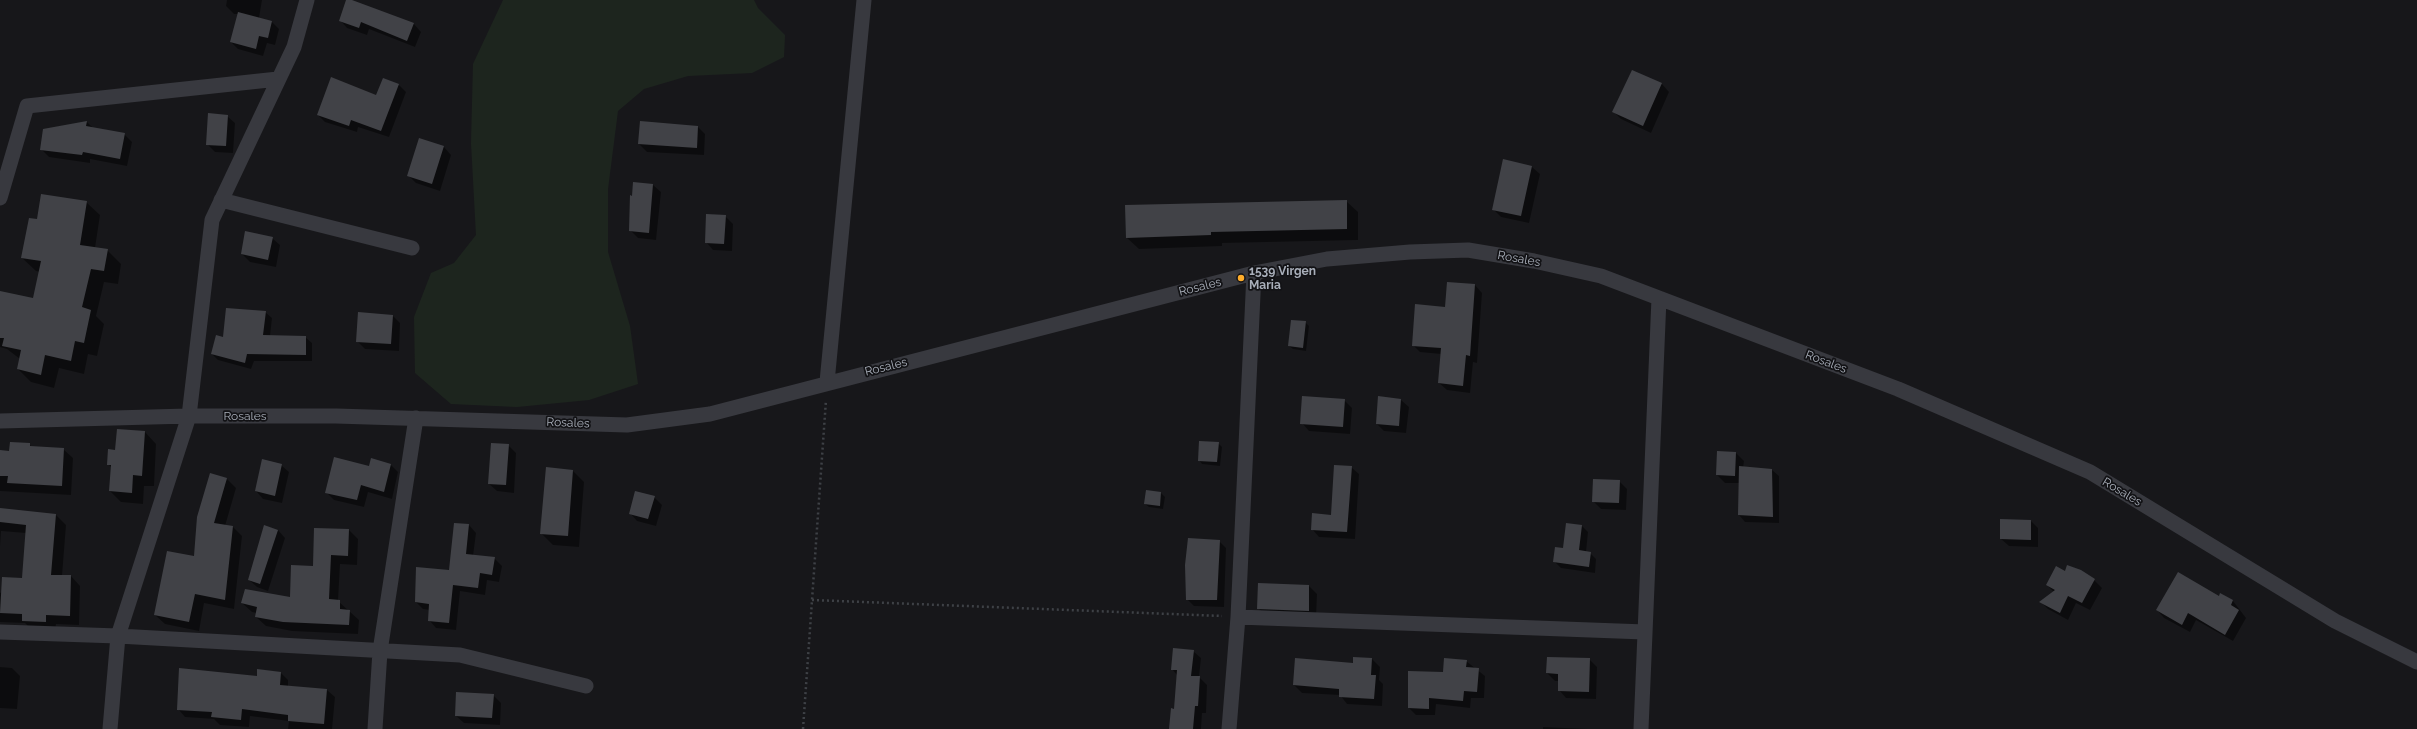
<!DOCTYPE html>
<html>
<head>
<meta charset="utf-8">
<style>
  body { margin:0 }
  canvas { display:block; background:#17171a }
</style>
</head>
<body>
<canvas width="2417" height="729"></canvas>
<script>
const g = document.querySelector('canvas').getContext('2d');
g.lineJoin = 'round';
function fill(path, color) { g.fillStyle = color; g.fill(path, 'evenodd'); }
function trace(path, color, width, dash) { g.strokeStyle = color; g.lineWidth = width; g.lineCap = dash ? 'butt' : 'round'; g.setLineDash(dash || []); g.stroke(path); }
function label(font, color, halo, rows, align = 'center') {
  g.font = font + ' Raleway,sans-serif'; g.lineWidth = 3.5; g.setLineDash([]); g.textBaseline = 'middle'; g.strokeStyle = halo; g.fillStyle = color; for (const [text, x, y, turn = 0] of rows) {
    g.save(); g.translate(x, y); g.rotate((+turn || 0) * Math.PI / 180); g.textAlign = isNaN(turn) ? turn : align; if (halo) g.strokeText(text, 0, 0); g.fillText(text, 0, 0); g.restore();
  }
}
const green = new Path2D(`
  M503,0H754L758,8L785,35L784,57L752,73L688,76L644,89L618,111L608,189V252L630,326L638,384L589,400L517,407L451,404L415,373L414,317L431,273L454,263L476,235L471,143L473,64Z`);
const shadow = new Path2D(`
  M227,0H262L259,18L272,22L279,29L275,45L267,43L263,56L238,49L231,42L238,14H234L226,6Z
  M347,0L414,24L421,32L415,47L369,29L367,35L347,28L340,20Z
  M1632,71L1662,84L1669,92L1651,133L1621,119L1614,112Z
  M384,79L399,85L406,92L389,137L358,127L357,132L325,122L318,115L377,96Z
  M227,116L235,123L233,153L215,152L207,144Z
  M87,122L93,128L124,134L132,142L127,166L90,159V163L49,157L41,149Z
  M698,127L705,134L704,155L647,152L639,144Z
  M420,140L444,147L451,155L440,191L416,183L409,176Z
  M1504,160L1532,167L1540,174L1529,223L1501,217L1493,209Z
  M634,183L653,185L661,192L656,240L638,238L630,230L631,197H633Z
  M1346,201L1358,212V240L1222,243V246L1139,249L1127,238Z
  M86,202L100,215L95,248L107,250L121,264L118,284L104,282L96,316L104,324L97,356L88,354L84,374L59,368L54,388L31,382L18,369L20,359L7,349L0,347V292L34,300L40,272L36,271L22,258L38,220Z
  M725,216L733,224L732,251L713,250L706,242Z
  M272,238L280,245L276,267L250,262L242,254Z
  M1475,285L1482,293L1477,363L1473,362L1470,393L1447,390L1439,383L1441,354L1420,352L1413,345L1446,308Z
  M265,312L272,318L270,336L305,337L312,343V361H254L251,369L218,360L212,354L224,338Z
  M393,316L400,323L399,351L365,349L357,341Z
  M1305,322L1309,326L1306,351L1293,349L1289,346Z
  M1379,398L1401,400L1409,407L1406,433L1384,431L1377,424Z
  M1344,400L1352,408L1350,434L1309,431L1302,423Z
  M145,432L156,444L154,486H144L143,504L121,502L110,491L112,468L108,464L116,451Z
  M1218,443L1222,447L1220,466L1202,464L1199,460Z
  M29,444L32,447L63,449L73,458L71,495L0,491V451L10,452Z
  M508,445L516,453L514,493L497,491L489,484Z
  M1718,452L1736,453L1744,461L1743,468L1772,470L1779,476V523L1745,522L1739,515L1740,483H1725L1717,475Z
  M372,460L391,465L398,472L392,499L368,492L364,507L334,500L326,492L370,467Z
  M281,465L289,472L282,503L263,499L256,491Z
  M1351,467L1359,474L1355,539L1319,537L1312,529L1332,516Z
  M573,471L584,482L579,547L553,545L541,533Z
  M227,479L236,488L225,526L233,527L242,536L234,609L204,603L199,631L165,624L155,615L195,558Z
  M1619,481L1627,489L1626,510L1601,509L1593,501Z
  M1147,491L1161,493L1165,497L1163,509L1149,507L1145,504Z
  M654,497L662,505L656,526L637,521L630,513Z
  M0,509L56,515L66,525L62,576H71L80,586L79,625L56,624L55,631H33L25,623L0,622V593L23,579L26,533L1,531L0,547Z
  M2031,521L2038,528V547L2009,546L2001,539Z
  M469,525L476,533L473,556L494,558L502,566L499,582L487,580L485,595L460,591L456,630L436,628L429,620L430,610L423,609L416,602L450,571Z
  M1582,526L1588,532L1586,552L1590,553L1596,559L1595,573L1561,568L1555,562Z
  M278,530L285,538L268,591L257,587L249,580Z
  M349,530L358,539L357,565L340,564L338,601L359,620L358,634L292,631L266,626L256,617L257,613L252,612L242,603L291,598L314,567Z
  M1219,541L1226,548L1224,607L1194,606L1187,599Z
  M2065,572L2094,580L2102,588L2090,610L2076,603L2068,620L2048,609L2041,602L2054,592L2047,585Z
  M1309,586L1317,594L1316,618L1266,616L1258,608Z
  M2221,594L2233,601L2246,618L2233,641L2196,620L2190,632L2164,618L2157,610L2219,597Z
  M1193,651L1201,658L1199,677L1207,685L1206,713H1202L1201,729H1170L1175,710L1177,675L1172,669Z
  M1354,658L1372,659L1380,667L1379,680L1383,684L1382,706L1347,704L1340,695L1302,693L1294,685L1354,664Z
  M1589,659L1597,667L1596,699L1566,698L1559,690V681H1555L1547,673Z
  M1466,661L1485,676L1484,698H1471L1470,708L1436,704L1435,715H1416L1409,708L1444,673Z
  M0,667L12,668L20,676L17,709L0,708Z
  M281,673L288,680V686L327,690L335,697L332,729H288L289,721L250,716L249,727L220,725L214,719L185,717L178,709L257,678Z
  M493,695L501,703L500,725L464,723L456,716Z
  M1543,727L1588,729H1543Z`);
const building = new Path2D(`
  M346,0H352L414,23L407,41L361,22L359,28L339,21Z
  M238,12L272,21L268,38L259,36L256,49L230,42Z
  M1632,70L1662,83L1643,126L1612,112Z
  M331,77L376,95L383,78L399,84L381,131L351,120L349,126L317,115Z
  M208,113L228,115L226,146L206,145Z
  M87,121L86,126L125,133L120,159L83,152L82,155L40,150L43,129Z
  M640,121L698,126L697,148L638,144Z
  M419,138L444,146L432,184L407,176Z
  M1503,159L1532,166L1521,216L1492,210Z
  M633,182L653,184L649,233L629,231L630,195L632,196Z
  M41,194L87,201L80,245L108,249L104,271L91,269L82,307L91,310L84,343L75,341L71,361L45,355L41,375L17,369L21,350L2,346L4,338H0V291L33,298L41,261L21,258L29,218L37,219Z
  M1347,200V229L1211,232V235L1126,238L1125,205Z
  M706,214L726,215L724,244L705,243Z
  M245,231L273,237L268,260L241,254Z
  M1447,282L1475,284L1470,356L1466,355L1463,386L1438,383L1441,348L1412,346L1415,304L1445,307Z
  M226,308L266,311L263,335L306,336V355L247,354L245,363L211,354L216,335L223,337Z
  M358,312L393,315L391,344L356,342Z
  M1291,320L1306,321L1303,348L1288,346Z
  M1302,396L1345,399L1343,427L1300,424Z
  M1378,396L1401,399L1399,426L1376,424Z
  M117,429L145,431L142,476L133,475L132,493L109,491L111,465H107L108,449L115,450Z
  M1199,441L1219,442L1217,462L1198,461Z
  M10,442L30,443V446L64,448L62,486L7,483L8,476H0V450L9,451Z
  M491,443L509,444L506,485L488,484Z
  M1717,451L1736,452L1735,476L1716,475Z
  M334,457L369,466L371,458L391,464L384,492L361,485L357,500L325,493Z
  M262,459L282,464L275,496L255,491Z
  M1334,465L1352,466L1347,532L1311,530L1312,513L1331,515Z
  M1739,466L1772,469L1773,517L1738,515Z
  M546,467L573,470L568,536L540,534Z
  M210,473L227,478L214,523L233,526L225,600L195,594L189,622L154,615L167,551L194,556L197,517Z
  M1593,479L1620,480L1619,503L1592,502Z
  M1146,490L1161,492L1160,506L1144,504Z
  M635,491L655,496L648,519L629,514Z
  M0,508L56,514L51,575H71L70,616L46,615V622L22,621V614L0,613L2,577L22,578L26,525L0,522Z
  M2000,519L2031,520V540L2000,539Z
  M454,523L469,524L466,554L495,557L492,575L480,573L478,588L453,585L449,623L428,621L429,604L415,602L416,567L449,570Z
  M1566,523L1582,525L1579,550L1591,552L1589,567L1553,562L1555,547L1563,548Z
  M264,525L278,530L260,584L248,580Z
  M314,528L349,529L348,556L331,555L329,599L340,600V609L350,610L349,625L283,622L255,617L257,607L241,603L245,589L290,597L291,565L313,566Z
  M1188,538L1220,540L1217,600H1186L1185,565Z
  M2067,565L2081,570L2095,579L2082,603L2068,596L2060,613L2039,602L2055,590L2046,585L2056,566L2065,571Z
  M2178,572L2219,596L2220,593L2233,600L2231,605L2239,610L2225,635L2188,613L2182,625L2156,610Z
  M1258,583L1309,585V611L1257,609Z
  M1173,648L1194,650L1191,676H1200L1198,706H1195L1193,729H1169L1171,708L1174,709L1177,670H1171Z
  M1353,657L1372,658L1371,675H1376L1374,699L1339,697V689L1293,685L1295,658L1353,663Z
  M1547,657L1590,658L1589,692L1558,691V674L1546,673Z
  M1444,658L1467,660L1466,667L1479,668L1477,692L1464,691L1463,701L1429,698V709L1408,708V671L1443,672Z
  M179,668L257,676V669L281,672L280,685L327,689L324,724L288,721V715L242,709L241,720L211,717L212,712L177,710Z
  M456,692L494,694L492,718L455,716Z`);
const path = new Path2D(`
  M812,600L1222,616
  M803,729L826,400`);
const street = new Path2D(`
  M0,198L27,106L278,79
  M221,200L412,248
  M827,382L864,0
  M0,421L189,416H336L627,425L710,414L1254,273L1327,259L1410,252L1468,250L1534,261L1601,276L1898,389L2090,472L2335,621L2417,662
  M1238,617L1645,632
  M0,632L118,636L460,655L586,686
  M110,729L118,636L189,416L212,220L294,47L307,0
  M375,729L380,651L416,418
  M1229,729L1238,617L1254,273
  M1641,729L1659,298`);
const markers = [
  [1241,278,4,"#fead2b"]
];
const streetNames = [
  ["Rosales",1519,259,10],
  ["Rosales",1200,287,-14],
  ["Rosales",1826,362,21],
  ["Rosales",886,367,-14],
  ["Rosales",245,416],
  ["Rosales",568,423,2],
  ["Rosales",2122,492,31]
];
const poiNames = [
  ["1539 Virgen",1249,271],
  ["Maria",1249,285]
];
fill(green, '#1d251e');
fill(shadow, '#0007');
fill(building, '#414247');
trace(path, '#3e4146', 2.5, [2, 3]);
trace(street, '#38393f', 15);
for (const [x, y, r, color] of markers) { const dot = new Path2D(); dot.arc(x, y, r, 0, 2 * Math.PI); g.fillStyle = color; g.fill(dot); trace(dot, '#121215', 1.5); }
label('12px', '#a9afba', '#121215', streetNames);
label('bold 12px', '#a9afba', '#121215', poiNames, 'left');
</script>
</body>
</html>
